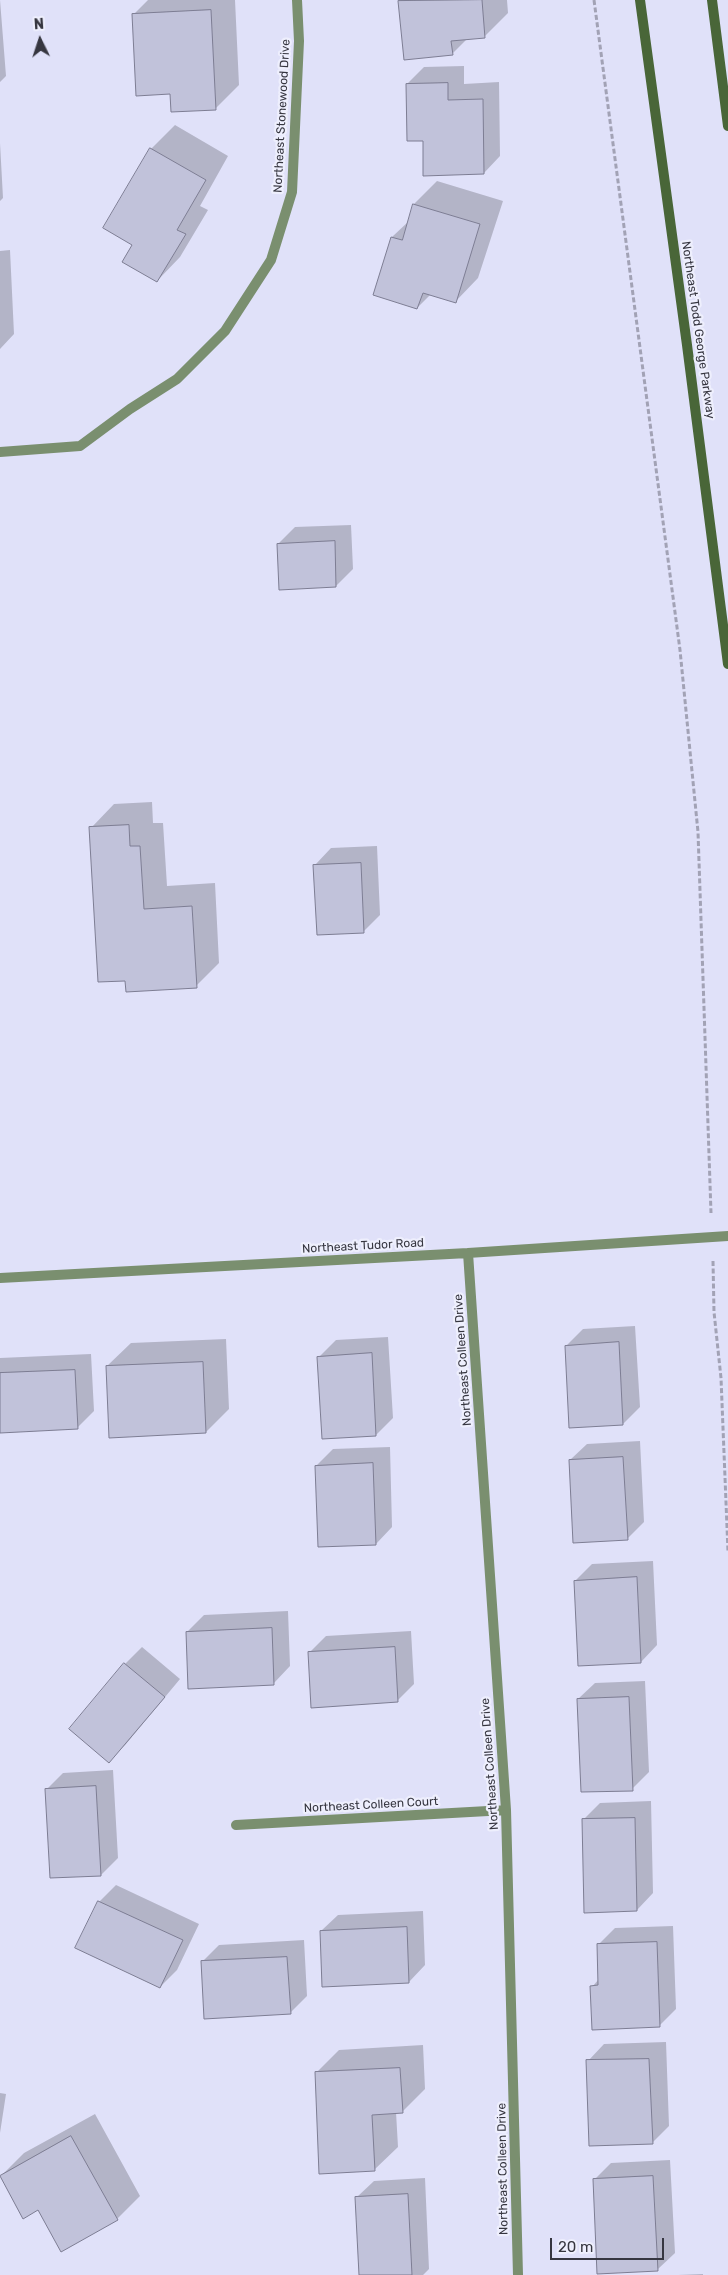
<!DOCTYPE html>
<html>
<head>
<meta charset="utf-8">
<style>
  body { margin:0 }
  #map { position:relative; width:728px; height:2275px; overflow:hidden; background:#e0e1f9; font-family:Rubik,sans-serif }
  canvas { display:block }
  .north { position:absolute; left:15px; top:15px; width:50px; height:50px; -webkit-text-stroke:4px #eeeffd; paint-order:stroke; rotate:356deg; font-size:14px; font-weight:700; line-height:20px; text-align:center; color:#363640 }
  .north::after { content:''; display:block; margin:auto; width:18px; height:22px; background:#363640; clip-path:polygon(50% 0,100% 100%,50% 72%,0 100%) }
  .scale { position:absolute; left:550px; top:2238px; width:114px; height:22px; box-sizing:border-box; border:2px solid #363640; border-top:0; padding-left:6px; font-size:15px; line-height:18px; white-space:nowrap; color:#363640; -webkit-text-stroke:4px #eeeffd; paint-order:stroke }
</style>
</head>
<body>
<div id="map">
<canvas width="728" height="2275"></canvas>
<div class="north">N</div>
<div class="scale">20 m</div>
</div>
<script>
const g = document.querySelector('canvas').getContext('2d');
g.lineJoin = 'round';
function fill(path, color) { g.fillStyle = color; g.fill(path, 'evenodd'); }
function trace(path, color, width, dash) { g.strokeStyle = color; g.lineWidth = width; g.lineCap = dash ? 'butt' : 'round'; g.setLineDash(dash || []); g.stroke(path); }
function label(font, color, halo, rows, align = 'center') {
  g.font = font + ' Rubik,sans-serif'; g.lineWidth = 4.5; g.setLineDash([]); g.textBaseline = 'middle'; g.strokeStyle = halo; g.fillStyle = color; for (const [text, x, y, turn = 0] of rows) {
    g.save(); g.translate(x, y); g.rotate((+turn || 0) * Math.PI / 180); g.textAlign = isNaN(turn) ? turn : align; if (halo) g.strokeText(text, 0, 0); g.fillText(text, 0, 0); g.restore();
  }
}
const shadow = new Path2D(`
  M0,0L6,76L0,82Z
  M148,0H235L239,85L216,108L171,93L133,15Z
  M400,0H507L508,13L485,36L468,38L452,54L399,1Z
  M464,66V84L499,82L500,156L484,173L424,140L407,84L424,67Z
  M175,125L228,156L200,206L208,210L180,257L157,281L134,244L105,227L151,149Z
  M0,143L3,198L0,201Z
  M437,181L503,201L478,278L455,302L431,294L417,308L392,237L409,221L414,204Z
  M10,250L14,334L0,349V251Z
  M351,525L353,569L336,586L278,544L295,527Z
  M152,802L153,823H163L167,886L215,883L219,963L196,986L126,980L91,828L114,804Z
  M377,846L380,915L363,932L315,865L331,848Z
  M635,1326L640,1407L623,1424L566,1346L583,1329Z
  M388,1337L393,1418L376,1435L319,1357L336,1340Z
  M226,1339L229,1409L206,1432L107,1366L131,1343Z
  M91,1354L94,1411L77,1428L0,1431V1358Z
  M640,1441L644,1522L627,1539L570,1460L587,1444Z
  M390,1447L392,1527L376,1544L316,1466L333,1449Z
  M653,1561L657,1645L641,1662L575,1581L592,1564Z
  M288,1611L290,1666L274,1683L187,1632L204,1615Z
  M411,1631L414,1684L397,1701L309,1653L326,1636Z
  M142,1647L180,1679L126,1744L109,1761L71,1728L125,1664Z
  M645,1681L649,1772L632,1789L578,1699L595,1683Z
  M113,1770L118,1858L101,1875L51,1877L46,1790L63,1773Z
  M651,1801L653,1893L637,1910L583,1820L600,1803Z
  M116,1885L199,1924L177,1970L160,1987L99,1902Z
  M423,1911L425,1965L409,1982L321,1931L338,1915Z
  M673,1926L676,2009L659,2026L592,1987L599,1979L598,1945L615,1928Z
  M304,1940L307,1996L290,2013L202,1962L219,1945Z
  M666,2042L669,2126L652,2143L588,2061L604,2044Z
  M423,2045L425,2089L402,2112H396L398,2147L374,2170L316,2073L339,2050Z
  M0,2093L6,2094L0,2133Z
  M95,2114L140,2196L117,2219L39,2208L1,2176L24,2153Z
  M670,2160L675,2253L658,2269L594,2180L611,2163Z
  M425,2178L429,2269L423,2275H360L357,2197L374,2181Z
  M703,2274V2275H678Z`);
const building = new Path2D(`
  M482,0L485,38L451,41L453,55L404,60L398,1Z
  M211,10L216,110L171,112L170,94L136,96L132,14Z
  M448,83V100L483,99L484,174L423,176V141H407L406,84Z
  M150,148L206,180L177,230L186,234L157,282L122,262L132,245L103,228Z
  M413,204L480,224L456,303L423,293L417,309L373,295L391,237L402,240Z
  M335,541L336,587L279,590L277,544Z
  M129,825L130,846H140L144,909L192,906L197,988L126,992L125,981L98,982L89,827Z
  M361,863L364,933L317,935L313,865Z
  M619,1342L623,1425L569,1428L565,1346Z
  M372,1353L376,1436L322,1439L317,1357Z
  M203,1362L206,1433L109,1438L106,1366Z
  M75,1370L78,1429L0,1433V1373Z
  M623,1457L628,1540L573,1543L569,1460Z
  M373,1463L376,1545L318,1547L315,1466Z
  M637,1577L641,1663L578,1666L574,1581Z
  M272,1628L274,1685L188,1689L186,1632Z
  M395,1647L398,1702L311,1708L308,1652Z
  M124,1663L165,1697L109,1763L69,1729Z
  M629,1697L633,1791L581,1792L577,1699Z
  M96,1786L101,1876L50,1878L45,1789Z
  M635,1818L637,1911L584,1913L582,1819Z
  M98,1901L183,1940L160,1988L75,1948Z
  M407,1927L409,1983L322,1987L320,1931Z
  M657,1942L660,2027L592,2030L590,1986L598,1985L597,1944Z
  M287,1957L291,2014L204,2019L201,1961Z
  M649,2059L653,2144L589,2146L586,2060Z
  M400,2068L403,2113L372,2115L375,2171L319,2174L315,2072Z
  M71,2136L118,2220L61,2252L38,2210L23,2219L0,2176Z
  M653,2176L658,2271L597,2274L593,2179Z
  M408,2194L412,2275H359L355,2197Z`);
const path = new Path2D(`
  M594,0L680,650L698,832L711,1213
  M713,1261L714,1312L721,1378L728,1552`);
const minor = new Path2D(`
  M0,452L80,446L130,409L177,379L225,331L271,260L292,192L299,41L297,0
  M468,1253L506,1810L518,2275
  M0,1278L468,1253L728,1236
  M236,1825L506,1810`);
const secondary = new Path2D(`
  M640,0L687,345L728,664
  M712,0L728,126`);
const streetNames = [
  ["Northeast Stonewood Drive",282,116,-87],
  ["Northeast Todd George Parkway",698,330,82],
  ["Northeast Tudor Road",363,1246,-3],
  ["Northeast Colleen Drive",463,1360,-94],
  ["Northeast Colleen Drive",490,1764,-94],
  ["Northeast Colleen Court",371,1805,-3],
  ["Northeast Colleen Drive",503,2169,-91]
];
fill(shadow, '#0003');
fill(building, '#c1c2da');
trace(building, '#7d7d93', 1);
trace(path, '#a2a2b5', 3, [5, 2.5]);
trace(minor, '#7a8f6f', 10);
trace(secondary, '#496638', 10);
label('12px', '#363640', '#eeeffd', streetNames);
</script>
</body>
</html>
